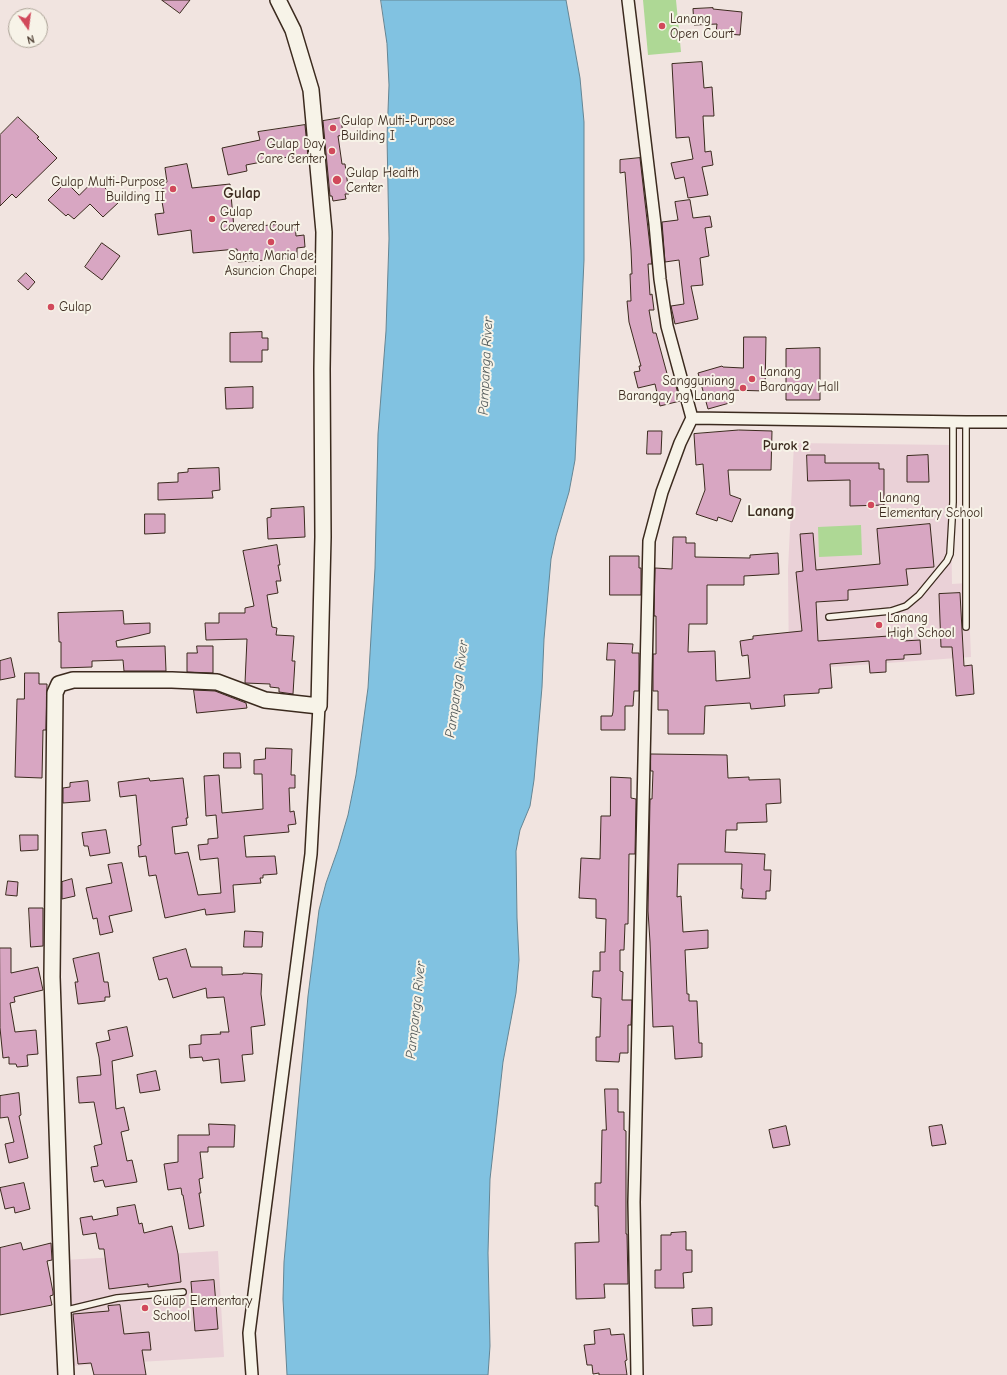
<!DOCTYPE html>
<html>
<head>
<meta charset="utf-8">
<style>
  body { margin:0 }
  #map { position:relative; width:1007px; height:1375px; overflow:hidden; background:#f1e4e0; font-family:"Comic Neue",sans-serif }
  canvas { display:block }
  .north { position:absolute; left:8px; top:8px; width:40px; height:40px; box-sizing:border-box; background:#f7f3e8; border:1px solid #aca397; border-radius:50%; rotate:166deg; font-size:11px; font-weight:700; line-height:16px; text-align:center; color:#3b2a1e }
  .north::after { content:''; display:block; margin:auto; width:14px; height:18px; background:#d1495b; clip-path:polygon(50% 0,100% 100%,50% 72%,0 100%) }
</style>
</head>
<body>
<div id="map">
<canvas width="1007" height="1375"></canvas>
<div class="north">N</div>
</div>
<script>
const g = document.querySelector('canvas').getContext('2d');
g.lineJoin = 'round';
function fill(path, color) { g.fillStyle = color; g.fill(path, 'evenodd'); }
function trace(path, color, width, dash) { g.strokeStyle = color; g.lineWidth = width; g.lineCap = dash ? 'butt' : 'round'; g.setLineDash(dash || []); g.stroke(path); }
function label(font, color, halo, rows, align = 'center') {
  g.font = font + ' "Comic Neue",sans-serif'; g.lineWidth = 4; g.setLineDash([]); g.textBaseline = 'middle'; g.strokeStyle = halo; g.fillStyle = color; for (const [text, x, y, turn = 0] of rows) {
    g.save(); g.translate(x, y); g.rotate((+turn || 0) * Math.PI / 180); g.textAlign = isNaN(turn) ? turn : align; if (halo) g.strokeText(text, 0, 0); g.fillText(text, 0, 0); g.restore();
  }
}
const built = new Path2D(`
  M794,443L950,445L952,584L968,583L971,657L789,670L788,570Z
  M218,1251L224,1357L71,1366L65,1260Z`);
const green = new Path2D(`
  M643,0H676L681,52L648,55Z
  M861,525L862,555L819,557L818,527Z`);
const water = new Path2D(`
  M381,0H566L580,78L584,122V260L575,460L569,492L556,536L551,559L544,639L542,687L534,780L530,806L520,830L516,851L517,918L519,960L516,993L503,1062L490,1179L488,1253L490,1346L488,1375H287L283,1299L284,1262L308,996L319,910L326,883L338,849L348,815L356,775L368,688L375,568L378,434L386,331L389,239L387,137L389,85L387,44Z`);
const building = new Path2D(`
  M162,0H190L180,13Z
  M713,8V9L742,12L740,35L716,33L717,24L694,25L693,9Z
  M702,62L704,88L712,87L714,116H703L705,152L711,151L713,165L702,167L708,195L688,198L684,177L675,179L671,163L693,159L689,137L676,138L672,64Z
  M18,117L39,137L37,138L57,158L16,198L12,194L0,206V135Z
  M341,118L343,135L338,136L342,164H345L349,194H345L346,199L333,201L332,196H330L323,121Z
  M305,125L308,157L293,159V156L246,165L247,171L228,175L222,148L260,140L258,132Z
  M640,158L652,264H648L650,295L652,294L654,310H649L653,333H656L669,381L674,379L680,401L660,406L655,384L638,388L634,372L640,371L639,366H641L629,322L627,301H631L630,274H632L631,250L625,172L620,173V160Z
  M187,164L192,188L230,184L234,228L295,223L296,236L304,235L305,247L297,248V258L238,262L237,249L193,253L191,230L158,235L155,214L164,213L161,196L164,195L162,183L167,182L165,168Z
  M96,179L119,202L103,217L90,204L74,219L68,214L66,216L48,200L66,182L79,195Z
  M690,200L693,218L710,216L712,227L705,228L709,256L700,258L703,285L691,286L698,319L675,324L671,306L684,304L679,260L665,262L662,222L678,220L675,202Z
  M102,243L120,256L102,280L85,267Z
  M26,273L35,282L28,290L18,281Z
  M262,332V338H268V350H262V362H230V333Z
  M744,337H766L765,391L730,390L733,402L708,409L698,373L722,366L723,367L743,368Z
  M820,348V400H786V349Z
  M253,387V408L226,409L225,388Z
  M739,430L772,431L771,470H728L730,495L741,499L732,522L718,517L717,521L696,514L705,490L703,464L696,465L694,434Z
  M648,431H662L661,454H647Z
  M807,455H825V463H879V469H884V505L850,506V480L808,481Z
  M928,455L929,482H907V456Z
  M219,468L220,490L212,491L213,498L158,500V483L178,482V473L188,472V469Z
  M304,507L305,537L268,539L267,518L271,517V509Z
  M145,514H165V533L145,534Z
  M930,524L934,567L906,569L908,585L848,590V600L816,602L818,641L903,635V641L920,640L921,654L904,655V659L886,660V672L870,673L869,661L830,664L832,688L819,689V693L784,695L785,706L751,709L750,703L705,706L704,734H668V710H658V691H653V654H656V616H654L655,568L672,569L673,537H686V543H695V557L750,558V555L778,553L779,574L744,576V585H707V624H689L688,652L715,651L716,681L750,678L748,655L742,656L740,641L753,639V636L802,631L796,572L803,571L800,534L813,533L816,570L880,564L877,529Z
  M277,545L280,565H278L281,581H276L278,593L267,595L272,627L277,628L276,635L294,636L292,661H295L293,694L279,692V688L270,687V684L245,683L247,639L206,640L205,623H219V613H245V608L254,606L243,551Z
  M610,556H639V568H641V595H610Z
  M960,593L964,666L972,665L974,694L956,696L952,647H941L939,594Z
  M123,611L124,624L150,623V633L116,641L117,647L165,646L166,671H124L123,660L92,661V667L61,668V642H59L58,613Z
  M608,643L633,644L632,653H639V691H634L633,706H625V730H601V716H612L613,712L615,660H607Z
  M197,646H213V673L187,672V653H197Z
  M11,658L15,677L0,680V661Z
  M25,673H39V684H47L46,730H43L42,778L15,777L17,699H24Z
  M194,690L215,691L246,703L247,708L197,713Z
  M266,748L292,749L291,775H295V788H289L290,812L294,811L296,824L288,825L289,832L244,836L246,857L275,856L277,874L263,875V878H260L261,883L233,885L235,912L206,915L205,909L165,918L156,875L149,876L146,856L139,857L138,846L141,845L136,795L120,797L118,782L149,778L150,781L183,778L188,818H186L187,825L172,827L175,854L188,852L198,895L221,893L218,858L200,860L198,845L208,844V839L218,838L216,815L206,816L204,776L219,775L222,813L263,809L262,774H254V760L265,759Z
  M224,753H240L241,768H224Z
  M651,754L727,755L728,778L749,777V780L780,779L781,803L766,804L767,822L737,823V830H726L725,852L765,854L764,870H771L770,891H766V899L742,898L743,889H741L742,864H678L677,897L681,896L683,932L708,930V948L685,950L687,994H689V1001H697L699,1043H702V1057L675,1059L673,1026L653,1027L650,942L648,911L650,799H652L653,771H651Z
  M611,777L631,778V798L636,799L635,854H629L628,924H625L624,950H620V971L623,972L622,1000H632L631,1025H628V1053H620L619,1062L596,1061V1037H600L601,998L592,997L593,971H600V952H605L606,919L596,918V899L579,898L581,858L600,859L601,816H610Z
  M88,781L90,801L63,803V788L70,787V783Z
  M106,830L110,853L90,856L88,846H84L82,833Z
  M20,835H38V850L21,851Z
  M122,863L132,911L109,916L113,932L100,935L97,918L93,919L86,888L112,883L108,865Z
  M72,879L75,896L62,899V882Z
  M8,881L18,882L17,896L6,895Z
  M29,908H43V946L31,947Z
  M245,931L263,932L262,947H244Z
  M0,948H11V973L38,967L43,990L14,997L15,1002L10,1003L15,1032L36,1030L38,1054L27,1055L28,1066L17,1067L16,1064H9V1057L3,1058L0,1028Z
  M186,949L191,967H222V975L243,974V973L262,974L261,994L265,1025L251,1027L253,1054L242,1055L245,1081L221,1083L219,1059L203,1061L202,1057L190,1058L189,1045L201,1044V1035L221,1034L220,1032H229L224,997L207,998L206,988L173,998L167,978L159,980L153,958Z
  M99,953L104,982H108L110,997H105V1001L78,1004L75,982H78L73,959Z
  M127,1027L133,1056L112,1061L116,1109L124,1107L129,1130L121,1132L127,1161L132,1160L137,1182L105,1187L103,1180L94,1182L91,1167L98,1166L94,1146L102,1144L94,1102L79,1103L77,1077L101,1075L99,1057L96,1043L110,1040L108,1031Z
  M156,1071L160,1090L140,1093L137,1075Z
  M605,1089H618V1112H624V1130L626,1131V1234H627L628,1284H604L605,1298L576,1299L575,1243L599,1242L598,1206H595V1183H601L602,1130H606Z
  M19,1093L21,1115L19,1116L28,1158L9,1163L5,1144L14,1142L8,1117L0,1118V1096Z
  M209,1124L235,1125L234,1147H208V1152H200L203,1178L199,1179L201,1193H199L204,1226L189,1229L183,1195H182L181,1188L168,1190L164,1164L178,1162V1135H209Z
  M942,1125L946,1144L932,1146L929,1127Z
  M786,1126L790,1145L773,1148L769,1130Z
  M24,1183L30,1209L15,1213L14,1207L5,1209L0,1188Z
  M135,1205L139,1224L142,1223L144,1233L172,1226L178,1254L181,1282L148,1287V1284L109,1289L104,1249H99L96,1233L83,1235L80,1218L92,1216L93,1220L118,1215L117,1208Z
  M686,1232V1250H692V1272L683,1273L684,1288H655V1270H661V1235H671V1233Z
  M21,1243L23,1250L51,1243L52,1260L47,1261L53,1292V1295L50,1296L52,1305L0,1315V1248Z
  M214,1280L218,1329L195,1331L191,1282Z
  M120,1305L124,1334L149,1332L151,1350H142L146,1375H94L91,1363L78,1364L73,1314L109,1311L108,1306Z
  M712,1308V1325L693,1326L692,1309Z
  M610,1329L611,1335L624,1334L627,1360L625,1361L627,1375H599V1373L593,1374L592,1365H587L584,1345L595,1344L594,1331Z`);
const lane = new Path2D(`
  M829,617L891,611L906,606L919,595L947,561L950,554L953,502V422
  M966,627V422
  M63,1311L117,1298L183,1292`);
const street = new Path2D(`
  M628,0L655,224L660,279L667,326L692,418L680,443L662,492L649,541L634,1202L637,1375
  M692,418L966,422H1007
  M252,1375L249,1333L311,854L319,706`);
const secondary = new Path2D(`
  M66,1375L63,1311L52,977L55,693L59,684L73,680H172L217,682L265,700L319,706L323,537L322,369L324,232L311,90L293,30L278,0`);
const markers = [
  [662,26,4,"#d1495b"],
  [333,128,4,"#d1495b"],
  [332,151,4,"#d1495b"],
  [337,180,5,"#d1495b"],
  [173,189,4,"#d1495b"],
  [212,219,4,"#d1495b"],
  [271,242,4,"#d1495b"],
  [51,307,4,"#d1495b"],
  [752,379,4,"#d1495b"],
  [743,388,4,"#d1495b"],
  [871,505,4,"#d1495b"],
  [879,625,4,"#d1495b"],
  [145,1308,4,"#d1495b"]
];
const poiNames = [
  ["Lanang",670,19],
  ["Open Court",670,34],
  ["Gulap Multi-Purpose",341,121],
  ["Building I",341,136],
  ["Gulap Day",324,144,"right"],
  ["Care Center",324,159,"right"],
  ["Gulap Health",346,173],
  ["Center",346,188],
  ["Gulap Multi-Purpose",165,182,"right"],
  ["Building II",165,197,"right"],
  ["Gulap",220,212],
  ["Covered Court",220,227],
  ["Santa Maria de",271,256,"center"],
  ["Asuncion Chapel",271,271,"center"],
  ["Gulap",59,307],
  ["Lanang",760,372],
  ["Barangay Hall",760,387],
  ["Sangguniang",735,381,"right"],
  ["Barangay ng Lanang",735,396,"right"],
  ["Lanang",879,498],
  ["Elementary School",879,513],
  ["Lanang",887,618],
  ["High School",887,633],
  ["Gulap Elementary",153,1301],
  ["School",153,1316]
];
const waterNames = [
  ["Pampanga River",486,366,-87],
  ["Pampanga River",457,689,-82],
  ["Pampanga River",416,1010,-84]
];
const neighbourhoodNames = [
  ["Purok 2",786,446]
];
const quarterNames = [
  ["Gulap",242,194],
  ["Lanang",771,512]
];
fill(built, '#ead1d7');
fill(green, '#aed895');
fill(water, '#81c2e1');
trace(water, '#658593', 1);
fill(building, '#d8a6c2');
trace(building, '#3b2a1e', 1);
trace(lane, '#3b2a1e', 8);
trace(street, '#3b2a1e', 14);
trace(secondary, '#3b2a1e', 18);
trace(lane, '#f7f3e8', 5.5);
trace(street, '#f7f3e8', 11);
trace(secondary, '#f7f3e8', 15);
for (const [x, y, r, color] of markers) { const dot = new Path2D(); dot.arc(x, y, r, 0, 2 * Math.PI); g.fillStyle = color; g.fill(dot); trace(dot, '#f7f3e8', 1.5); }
label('13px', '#3b2a1e', '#f7f3e8', poiNames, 'left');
label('italic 14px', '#505858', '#f7f3e8', waterNames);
label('bold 14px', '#3b2a1e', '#f7f3e8', neighbourhoodNames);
label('bold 15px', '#3b2a1e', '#f7f3e8', quarterNames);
</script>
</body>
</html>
